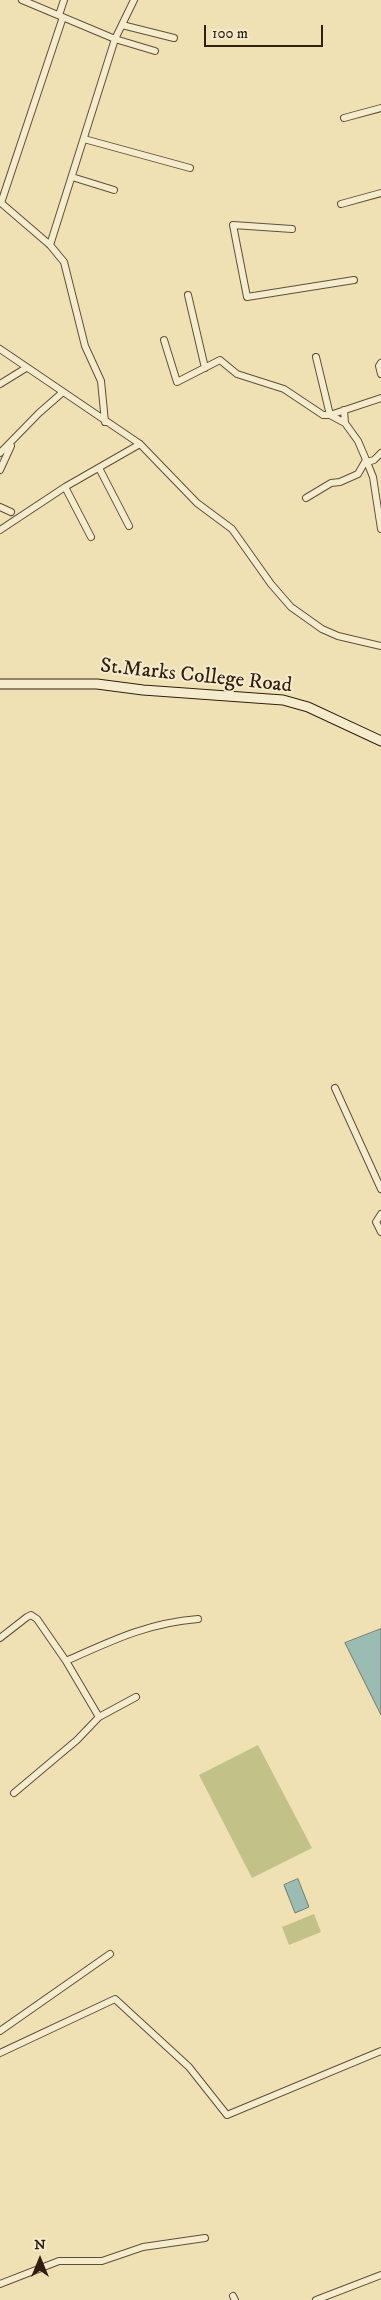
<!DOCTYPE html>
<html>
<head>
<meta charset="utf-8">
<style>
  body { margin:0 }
  #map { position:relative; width:381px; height:2300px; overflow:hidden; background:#f0e1b4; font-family:"IM FELL DW Pica",serif }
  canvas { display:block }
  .north { position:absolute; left:15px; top:2235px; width:50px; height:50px; -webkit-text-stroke:4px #f5ecce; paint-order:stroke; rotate:0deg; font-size:14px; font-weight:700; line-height:20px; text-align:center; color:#321d0f }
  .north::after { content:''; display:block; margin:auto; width:18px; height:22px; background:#321d0f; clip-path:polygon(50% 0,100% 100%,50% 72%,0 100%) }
  .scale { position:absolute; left:204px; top:25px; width:119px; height:22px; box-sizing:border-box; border:2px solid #321d0f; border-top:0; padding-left:6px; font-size:15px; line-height:18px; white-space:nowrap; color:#321d0f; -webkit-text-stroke:4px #f5ecce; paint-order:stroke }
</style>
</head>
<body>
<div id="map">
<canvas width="381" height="2300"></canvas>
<div class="north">N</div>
<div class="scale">100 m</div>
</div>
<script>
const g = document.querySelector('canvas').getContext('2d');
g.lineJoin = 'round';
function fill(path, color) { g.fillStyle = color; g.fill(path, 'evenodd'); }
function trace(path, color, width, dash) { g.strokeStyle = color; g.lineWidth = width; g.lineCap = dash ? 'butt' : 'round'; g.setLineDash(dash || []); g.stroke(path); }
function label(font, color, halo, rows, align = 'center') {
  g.font = font + ' "IM FELL DW Pica",serif'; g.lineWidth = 4; g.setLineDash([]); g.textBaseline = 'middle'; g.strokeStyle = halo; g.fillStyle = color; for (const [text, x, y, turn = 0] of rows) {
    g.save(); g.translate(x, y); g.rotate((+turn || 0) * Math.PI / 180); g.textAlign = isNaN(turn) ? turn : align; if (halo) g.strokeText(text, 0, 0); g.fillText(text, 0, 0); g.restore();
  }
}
const green = new Path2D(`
  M258,1745L312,1848L252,1878L199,1775Z
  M314,1914L321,1932L289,1945L282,1927Z`);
const water = new Path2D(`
  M381,1629V1715L345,1643Z
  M298,1879L309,1907L295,1913L284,1885Z`);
const street = new Path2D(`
  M22,0L115,39L155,51
  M59,15L64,0
  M122,25L174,38
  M344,118L381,108
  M84,139L190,168
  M72,177L114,190
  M0,202L50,245L64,262L85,346L101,381L105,422
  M1,203L63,17
  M341,204L381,193
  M292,229L233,225L247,297L354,280
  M50,245L115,39L134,0
  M188,295L205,368
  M164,340L177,382L220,360L237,374L284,389L323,415H330L381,398
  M0,349L140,444L197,503L232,529L271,584L291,607L322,629L338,636L381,646
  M316,357L330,415
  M381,363L379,366L381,374
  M0,384L26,368
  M330,415L345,423L344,410
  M345,423L358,441L367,462L374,460L381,453
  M0,453L39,413L63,392
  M367,462L373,477L381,529
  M99,468L129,526
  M0,470L11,446
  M65,487L91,537
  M306,498L331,483L340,482L358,474L366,460
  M0,507L11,512
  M0,530L65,487L140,444
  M335,1088L381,1189
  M381,1214L376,1222L381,1232
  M0,1638L27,1617L31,1615L37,1619L66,1661L99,1717
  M66,1661C111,1641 147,1623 198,1619
  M14,1793L77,1740L99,1717L136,1697
  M0,2031L110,1954
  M0,2053L115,1999L189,2067L227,2115L381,2051
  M0,2284L59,2261H102L143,2247L205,2238
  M233,2296L235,2300
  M316,2300L381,2275`);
const secondary = new Path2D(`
  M0,684H97L143,690L283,700L308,707L381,741`);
const streetNames = [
  ["St.Marks College Road",196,677,6]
];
fill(green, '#c1c188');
fill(water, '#9bbcb2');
trace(water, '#717c71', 1);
trace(street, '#624e38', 8);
trace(secondary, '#321d0f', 11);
trace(street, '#f5ecce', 6);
trace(secondary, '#f5ecce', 9);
label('21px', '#321d0f', '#f5ecce', streetNames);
</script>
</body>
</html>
